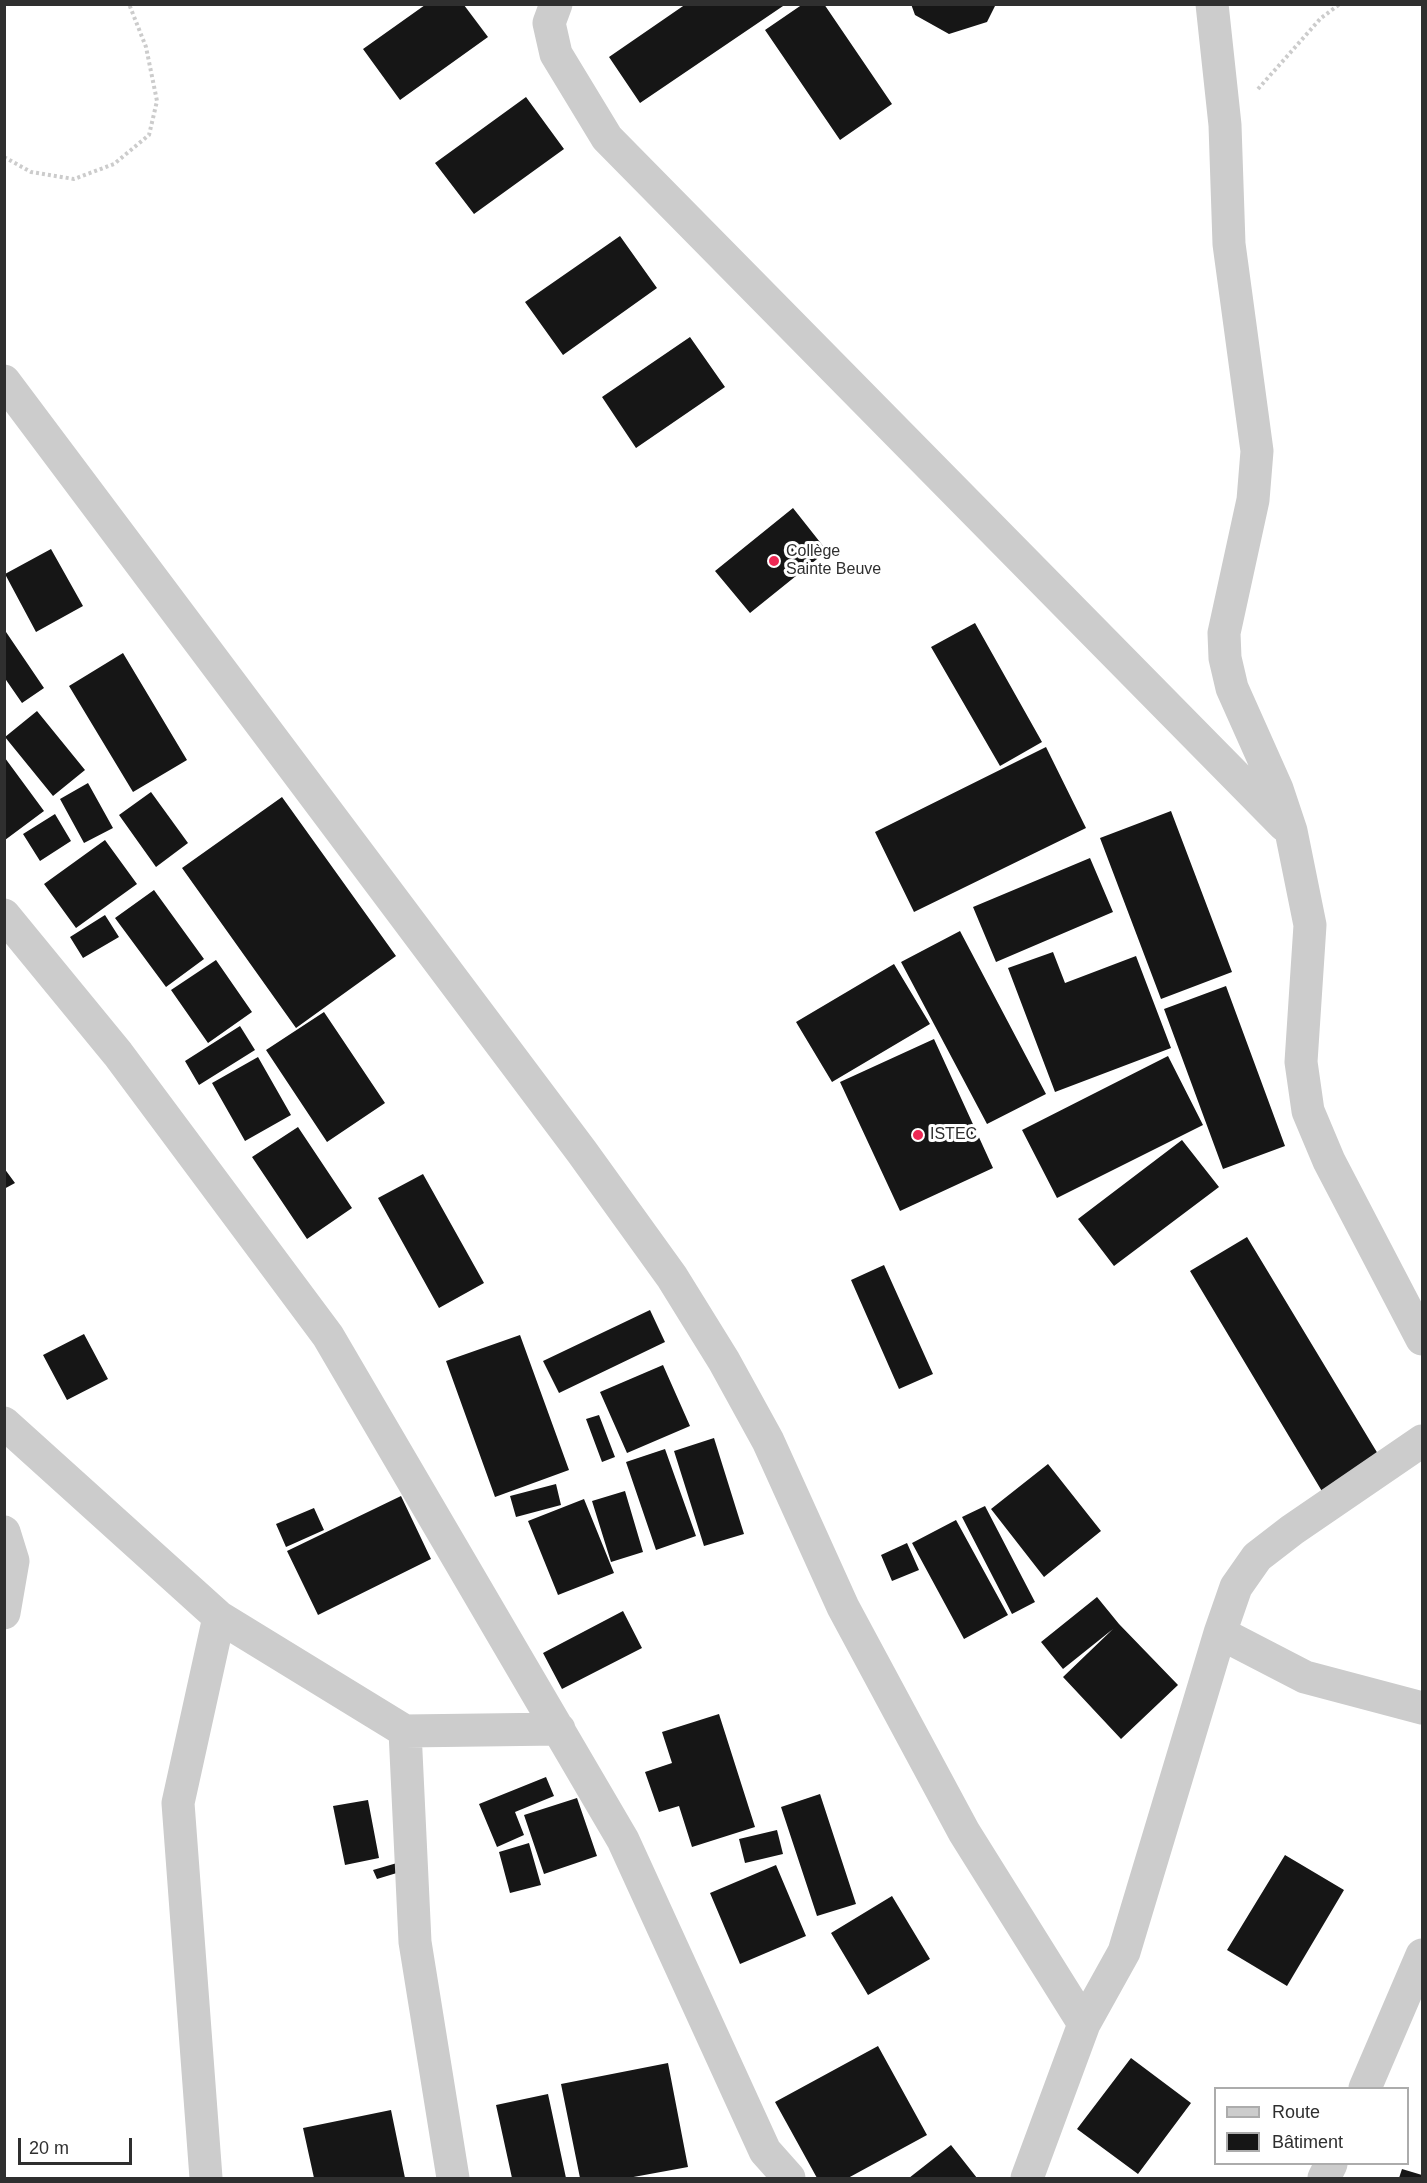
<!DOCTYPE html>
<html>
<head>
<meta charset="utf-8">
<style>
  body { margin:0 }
  #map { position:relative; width:1427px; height:2183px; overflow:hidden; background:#fff; font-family:Helvetica,sans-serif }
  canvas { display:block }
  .frame { position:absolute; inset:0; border:6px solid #2f2f2f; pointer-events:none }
  .legend { position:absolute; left:1214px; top:2087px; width:195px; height:78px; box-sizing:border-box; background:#fff; border:2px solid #acacac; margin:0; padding:8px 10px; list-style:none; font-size:18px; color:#2f2f2f }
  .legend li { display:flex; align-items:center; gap:12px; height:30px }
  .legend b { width:30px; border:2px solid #acacac }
  .scale { position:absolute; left:18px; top:2138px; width:114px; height:27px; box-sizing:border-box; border:3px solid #2f2f2f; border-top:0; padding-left:8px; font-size:18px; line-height:21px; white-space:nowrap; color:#2f2f2f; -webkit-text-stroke:4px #fff; paint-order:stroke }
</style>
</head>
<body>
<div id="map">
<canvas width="1427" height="2183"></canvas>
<div class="frame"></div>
<ul class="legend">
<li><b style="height:8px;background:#ccc"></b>Route</li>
<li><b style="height:16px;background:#161616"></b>Bâtiment</li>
</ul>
<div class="scale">20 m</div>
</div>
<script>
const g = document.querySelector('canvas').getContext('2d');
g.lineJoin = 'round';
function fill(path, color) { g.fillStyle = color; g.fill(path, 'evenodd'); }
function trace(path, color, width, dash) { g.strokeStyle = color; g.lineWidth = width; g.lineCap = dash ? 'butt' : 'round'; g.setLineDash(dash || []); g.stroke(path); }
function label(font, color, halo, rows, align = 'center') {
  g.font = font + ' Helvetica,sans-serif'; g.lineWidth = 6; g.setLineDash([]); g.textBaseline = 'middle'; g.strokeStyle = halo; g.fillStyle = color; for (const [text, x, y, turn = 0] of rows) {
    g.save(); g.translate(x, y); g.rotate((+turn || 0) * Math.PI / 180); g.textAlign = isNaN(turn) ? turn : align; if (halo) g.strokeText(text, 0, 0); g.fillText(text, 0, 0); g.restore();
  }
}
const building = new Path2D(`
  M686,4H786L640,103L609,57Z
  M803,4H824L892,104L840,140L765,30Z
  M911,4H996L987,22L949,34L915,15Z
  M425,5H464L488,37L400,100L363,49Z
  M526,97L564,149L474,214L435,163Z
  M620,236L657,288L563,355L525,302Z
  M690,337L725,387L636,448L602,397Z
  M793,508L827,551L750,613L715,571Z
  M51,549L83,606L36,632L5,574Z
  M975,623L1042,742L1000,766L931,647Z
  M4,629L44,688L22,703L4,677Z
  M123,653L187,760L133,792L69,686Z
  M37,711L85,770L53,796L5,737Z
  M1046,747L1086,828L914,912L875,832Z
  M5,758L44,811L5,840Z
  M88,783L113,828L84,843L60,799Z
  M151,792L188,843L156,867L119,815Z
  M282,797L396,956L296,1028L182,868Z
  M1171,811L1232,972L1161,999L1100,838Z
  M55,814L71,841L40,861L23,834Z
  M105,840L137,884L76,928L44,884Z
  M1090,858L1113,912L996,962L973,907Z
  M154,890L204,959L166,987L115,918Z
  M105,915L119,937L83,958L70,937Z
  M960,931L1046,1094L987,1124L901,962Z
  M1053,952L1065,983L1136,956L1171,1048L1055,1092L1008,968Z
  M216,960L252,1012L208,1043L171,990Z
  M894,964L930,1024L832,1082L796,1022Z
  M1226,986L1285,1146L1223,1169L1164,1009Z
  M324,1012L385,1103L327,1142L266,1050Z
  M240,1026L255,1050L199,1085L185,1061Z
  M934,1039L993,1168L900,1211L840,1082Z
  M1168,1056L1203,1125L1057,1198L1022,1130Z
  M258,1057L291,1115L245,1141L212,1083Z
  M298,1127L352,1208L307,1239L252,1157Z
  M1182,1140L1219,1187L1114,1266L1078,1219Z
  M4,1168L15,1183L4,1189Z
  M423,1174L484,1283L439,1308L378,1198Z
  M1247,1237L1381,1459L1323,1493L1190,1271Z
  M884,1265L933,1374L899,1389L851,1280Z
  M650,1310L665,1342L559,1393L543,1361Z
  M84,1334L108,1379L67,1400L43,1355Z
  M520,1335L569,1470L495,1497L446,1361Z
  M663,1365L690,1426L627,1453L600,1392Z
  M599,1415L615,1457L602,1462L586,1419Z
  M714,1438L744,1534L704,1546L674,1451Z
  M665,1449L696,1536L656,1550L626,1462Z
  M1048,1464L1101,1531L1044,1577L991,1509Z
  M556,1484L561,1505L516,1517L510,1496Z
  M625,1491L643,1552L611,1562L592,1501Z
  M401,1496L431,1559L318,1615L287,1551Z
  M584,1499L614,1573L558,1595L528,1521Z
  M985,1506L1035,1602L1012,1614L962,1517Z
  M314,1508L324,1530L286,1547L276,1524Z
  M956,1520L1008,1615L964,1639L912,1543Z
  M907,1543L919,1570L892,1581L881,1555Z
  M1097,1597L1119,1624L1178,1685L1121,1739L1063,1677L1113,1629L1063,1669L1041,1642Z
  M623,1611L642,1648L562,1689L543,1653Z
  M719,1714L755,1827L692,1847L679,1806L659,1812L645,1772L672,1763L662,1732Z
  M546,1777L554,1796L515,1812L524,1835L497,1847L479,1804Z
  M820,1794L856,1904L817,1916L781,1807Z
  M577,1798L597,1856L544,1874L524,1815Z
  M368,1800L379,1858L345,1865L333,1806Z
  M777,1830L783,1854L745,1863L739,1839Z
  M529,1843L541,1885L510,1893L499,1852Z
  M1285,1855L1344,1890L1287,1986L1227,1950Z
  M397,1863L400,1872L377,1879L373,1870Z
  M776,1865L806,1936L740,1964L710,1893Z
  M892,1896L930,1959L868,1995L831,1933Z
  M878,2046L927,2135L848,2178H817L775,2102Z
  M1131,2058L1191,2103L1138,2174L1077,2129Z
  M668,2063L688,2167L628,2178H580L561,2084Z
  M548,2094L566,2178H512L496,2105Z
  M391,2110L405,2178H314L303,2128Z
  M951,2145L977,2178H909Z
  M1402,2169L1422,2175V2178H1399Z`);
const path = new Path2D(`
  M1258,89L1321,18L1340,4
  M4,157L31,172L74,179L114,164L149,135L157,101L146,47L129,4`);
const minor = new Path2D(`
  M556,4L549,23L556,54L607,138L1284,825
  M1212,4L1225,125L1229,244L1257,451L1253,500L1224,633L1225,658L1232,688L1277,789L1291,831L1310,925L1301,1062L1308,1111L1329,1161L1422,1339
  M4,381L582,1152L672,1277L724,1361L768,1441L843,1607L964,1832L1084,2024
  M4,915L118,1054L328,1336L623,1840L765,2151L789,2178
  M4,1423L219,1617L405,1731L559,1729
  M4,1532L13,1561L4,1613
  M1220,1633L1305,1677L1422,1708
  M405,1731L415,1942L453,2178
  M1365,2088L1422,1955
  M206,2178L178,1803L219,1617
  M1027,2178L1084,2024L1124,1952L1220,1633L1236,1587L1257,1557L1292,1530L1422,1441
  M1324,2178L1331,2164`);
const markers = [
  [774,561,6,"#ee2854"],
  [918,1135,6,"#ee2854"]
];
const poiNames = [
  ["Collège",786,552],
  ["Sainte Beuve",786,570],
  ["ISTEC",930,1135]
];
fill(building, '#161616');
trace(path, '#ccc', 4, [3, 3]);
trace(minor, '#ccc', 33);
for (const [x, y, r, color] of markers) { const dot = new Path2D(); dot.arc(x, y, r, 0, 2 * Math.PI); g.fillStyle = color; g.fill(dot); trace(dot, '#fff', 2); }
label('16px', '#2f2f2f', '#fff', poiNames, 'left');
</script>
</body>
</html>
